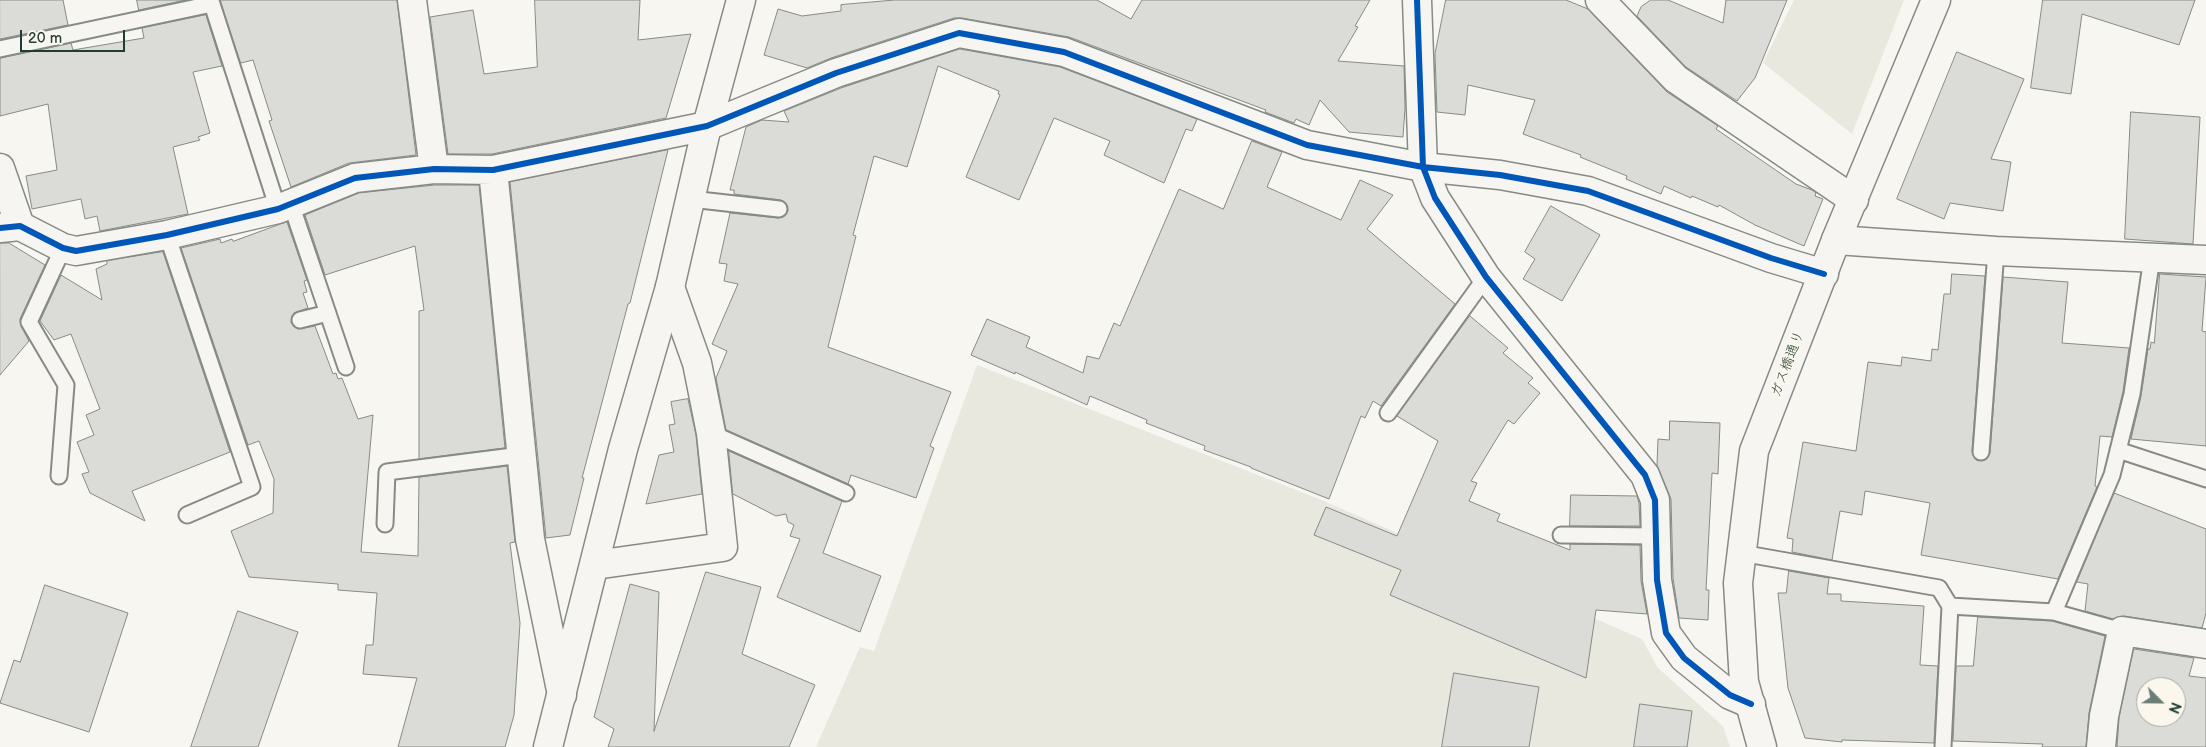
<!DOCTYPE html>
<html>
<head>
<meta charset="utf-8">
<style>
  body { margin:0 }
  #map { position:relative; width:2206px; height:747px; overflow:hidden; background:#f8f6f0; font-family:"Balsamiq Sans",sans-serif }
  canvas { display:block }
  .north { position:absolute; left:2136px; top:677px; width:50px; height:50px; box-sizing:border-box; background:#fbf7ec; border:1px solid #a3ada2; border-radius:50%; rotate:113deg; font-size:14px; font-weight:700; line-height:20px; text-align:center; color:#1f3d34 }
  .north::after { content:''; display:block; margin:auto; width:18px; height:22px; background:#6b7e76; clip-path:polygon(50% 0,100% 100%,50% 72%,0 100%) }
  .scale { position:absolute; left:20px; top:30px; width:105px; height:22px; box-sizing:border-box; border:2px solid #1f3d34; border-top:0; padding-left:6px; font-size:15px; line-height:18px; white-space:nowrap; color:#1f3d34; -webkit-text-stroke:4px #fbf7ec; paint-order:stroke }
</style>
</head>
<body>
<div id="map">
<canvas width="2206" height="747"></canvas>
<div class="north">N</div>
<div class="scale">20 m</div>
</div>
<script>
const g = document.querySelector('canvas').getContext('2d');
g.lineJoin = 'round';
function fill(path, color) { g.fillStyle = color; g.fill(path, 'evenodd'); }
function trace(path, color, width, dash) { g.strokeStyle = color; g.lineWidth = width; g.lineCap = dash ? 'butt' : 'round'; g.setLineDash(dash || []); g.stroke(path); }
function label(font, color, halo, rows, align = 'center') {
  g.font = font + ' "Balsamiq Sans","Klee One",sans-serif'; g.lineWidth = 4; g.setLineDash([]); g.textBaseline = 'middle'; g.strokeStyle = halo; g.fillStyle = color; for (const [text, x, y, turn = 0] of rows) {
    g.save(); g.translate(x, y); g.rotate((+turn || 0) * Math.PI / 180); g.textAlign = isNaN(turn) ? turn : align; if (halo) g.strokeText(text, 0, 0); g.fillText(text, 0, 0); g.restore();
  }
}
const built = new Path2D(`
  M1794,0H1904L1852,134L1763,63Z
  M977,365L1319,499L1642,639L1658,668L1723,726L1730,747H816L860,647L874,651Z`);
const building = new Path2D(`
  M0,0H63L68,25L0,39Z
  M137,0H186L139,10Z
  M220,0H397L416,155L349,163L291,187L269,121L272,120L253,60L241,63Z
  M535,0H640L638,40L691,34L666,118L492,154H448L430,17L473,10L484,74L537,67Z
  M895,0H1097L1131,19L1142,0H1370L1355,26L1358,27L1338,61L1404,66L1405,108L1403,137L1349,132L1320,100L1309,125L1296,119L1294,123L1265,112L1266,110L1069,37L962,18H954L831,58L807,68L764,55L778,9L802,16L841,11V5Z
  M1446,0H1566L1588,9L1667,92L1718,126L1716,129L1796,184L1812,190L1816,193L1815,196L1823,199L1804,246L1755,225L1719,205L1718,207L1692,196L1691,198L1664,186L1661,194L1626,179L1627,176L1580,157L1581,155L1523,134L1535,100L1468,85L1465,115L1437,112L1435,54Z
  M1651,0H1668L1723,23L1726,0H1787L1755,78L1737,101L1686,67L1637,16L1641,7Z
  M2043,0H2195L2179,45L2082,14L2071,94L2031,88Z
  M206,15L222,66L193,72L210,133L198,137L200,140L173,147L188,214L100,231L97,216L85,219L81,199L32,209L26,176L57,170L48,104L0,116V58L71,43L73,50L144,38L142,28Z
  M960,49L1060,67L1197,119L1192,131L1186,129L1164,183L1104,155L1110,141L1054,118L1019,200L966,177L1000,95L998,94L999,91L938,66L907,167L874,156L853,235L856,236L828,347L951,392L930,446L934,448L916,498L851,475L848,484L726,430L716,378L727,351L712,344L738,284L724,281L727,264L719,263L730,213L778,218L783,217L788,211L787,205L781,200L734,194V190H730L746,127L762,120L789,122L784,111L841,88Z
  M1957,52L2024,79L1991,159L2011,162L2003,211L1950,203L1944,219L1897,199Z
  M2131,112L2200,117L2193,244L2125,239Z
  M1252,141L1282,152L1267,187L1341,220L1360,180L1393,195L1367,229L1455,304L1381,406L1373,401L1365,418L1361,416L1329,499L1251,468V467L1204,450L1205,446L1146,423L1147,420L1090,396L1087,405L1015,372V374L971,355L987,319L1030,337L1026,347L1083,373L1087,356L1099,359L1114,323L1120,326L1179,189L1223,209Z
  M668,150L630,303L628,304L582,478H584L570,535L546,538L510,182Z
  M435,185H479L505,448L419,459V311L424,310L415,246L325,275L305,215L359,193Z
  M1551,206L1600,235L1562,301L1523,279L1535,259L1525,252Z
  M287,222L307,280L304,281L307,292L303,293L308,308L294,313L291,323L298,329L315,326L333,374L336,373L338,379L342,378L358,419L373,415L361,552L418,556L419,477L507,466L515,542L510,543L520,623L514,715L505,747H398L417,678L363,674L366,645H373L377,593L338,590V584L249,577L231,531L273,513L274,479L259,441L248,445L181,248L220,239L221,243L232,239L233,241Z
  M0,243H9L45,265L20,319L21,326L29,341L0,375Z
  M163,252L230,452L132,491L145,521L90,493L82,474L89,472L77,442L94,435L86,415L100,409L71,334L54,340L40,321L61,275L102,300L96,269L107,264V261Z
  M1952,274L1985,276L1972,451L1976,460H1985L1990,453L2003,277L2068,282L2062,343L2129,348L2123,392L2112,437L2100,436L2095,486L2097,487L2058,579L1921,555L1930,503L1865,491L1862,515L1840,511L1832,560L1792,552L1793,539L1787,538L1803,442L1856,451L1868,362L1901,366L1902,357L1931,361L1932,349L1938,350L1944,294H1950Z
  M2160,274L2206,277L2202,331L2206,332V446L2131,439L2141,396L2148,349H2150L2151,342L2154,343Z
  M1470,316L1508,348L1503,353L1533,378L1528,383L1540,393L1514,424L1508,420L1471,481L1477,483L1469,501L1500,514L1497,521L1570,550V544L1640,545L1641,581L1647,614L1596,610L1586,678L1390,595L1401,570L1314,535L1326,507L1397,536L1438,441L1397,416Z
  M688,399L696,435L702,494L646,504L659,455L674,452L669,425L675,424L671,402Z
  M1670,421L1720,423L1718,474L1712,473L1706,590H1709L1708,620L1679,618L1673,578L1671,499L1657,465L1658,439L1669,440Z
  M729,451L842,501L823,553L881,576L860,632L777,597L800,539L790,536L794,525L788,522L786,514L776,516L733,494Z
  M2114,493L2206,529V613L2202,628L2124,616L2113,619L2085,611L2088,584L2077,582Z
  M1571,495L1637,496L1639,503L1640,526H1570Z
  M1789,571L1829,578L1827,594H1841V601L1924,606L1920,665L1938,666L1934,743L1842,740V742L1805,738L1788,688L1778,593H1786Z
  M706,572L761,587L742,654L815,685L789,747H608L614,729L594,717L630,584L659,592L654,731Z
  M45,585L128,613L89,732L0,703L14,660L20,662Z
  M238,611L298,632L258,747H191Z
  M1978,617L2052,621L2105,636L2089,713L2086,747H2042L2043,744L1953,741L1956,666H1973Z
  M2134,649L2194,658L2189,676L2206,678V747H2117L2119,718ZM2146,687H2176V717H2146Z
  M1454,673L1539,687L1529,747H1442Z
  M1640,704L1692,711L1687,747H1634Z`);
const service = new Path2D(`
  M0,49L212,4L278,209
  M691,199L779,209
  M291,204L346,367
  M167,235L252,487L187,515
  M300,320L328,313
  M1388,413L1486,277
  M711,433L846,493
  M2118,450L2206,479
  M1981,452L1996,251
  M59,476L66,385L29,322L63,248
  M385,524L387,472L521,455
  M1561,535L1657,536
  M1741,553L1939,588L1950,606
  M2054,612L2112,475L2132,394L2152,257
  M1943,747L1950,606L2054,612L2122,631`);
const minor = new Path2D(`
  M412,0L434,169
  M1417,0L1423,167L1435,198L1486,277L1645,475L1655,500L1657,580L1666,633L1684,658L1730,695L1751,704
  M1600,0L1676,79L1854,200
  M0,168L20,226
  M493,170L530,539L562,695
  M0,228L20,226L63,248L76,251L167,235L278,209L355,178L434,169L493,170L707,126L836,73L959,33L1064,52L1307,145L1423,167L1500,175L1588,191L1771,258L1824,274
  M1836,240L1996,251L2206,260
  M595,565L723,547L711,433L697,363L670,287
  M2101,747L2104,716L2122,631L2206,644`);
const tertiary = new Path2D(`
  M548,747L623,449L670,287L707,126L741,0`);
const secondary = new Path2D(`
  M1762,747L1744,682L1738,583L1754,451L1836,240L1936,0`);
const cycleway = new Path2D(`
  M1417,0L1423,167L1435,198L1486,277L1645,475L1655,500L1657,580L1666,633L1684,658L1730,695L1751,704
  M0,228L20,226L63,248L76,251L167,235L278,209L355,178L434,169L493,170L707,126L836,73L959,33L1064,52L1307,145L1423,167L1500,175L1588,191L1771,258L1824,274`);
const streetNames = [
  ["ガス橋通り",1788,364,-69]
];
fill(built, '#e8e8df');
fill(building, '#dbdbd7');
trace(building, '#868b86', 1);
trace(service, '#868b86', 19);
trace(minor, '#868b86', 31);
trace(tertiary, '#868b86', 31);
trace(secondary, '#868b86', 31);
trace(service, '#f6f5f1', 15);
trace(minor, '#f6f5f1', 28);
trace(tertiary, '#f6f5f1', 28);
trace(secondary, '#f6f5f1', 28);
trace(cycleway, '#0057b8', 6);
label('14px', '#1f3d34', '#fbf7ec', streetNames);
</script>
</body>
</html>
